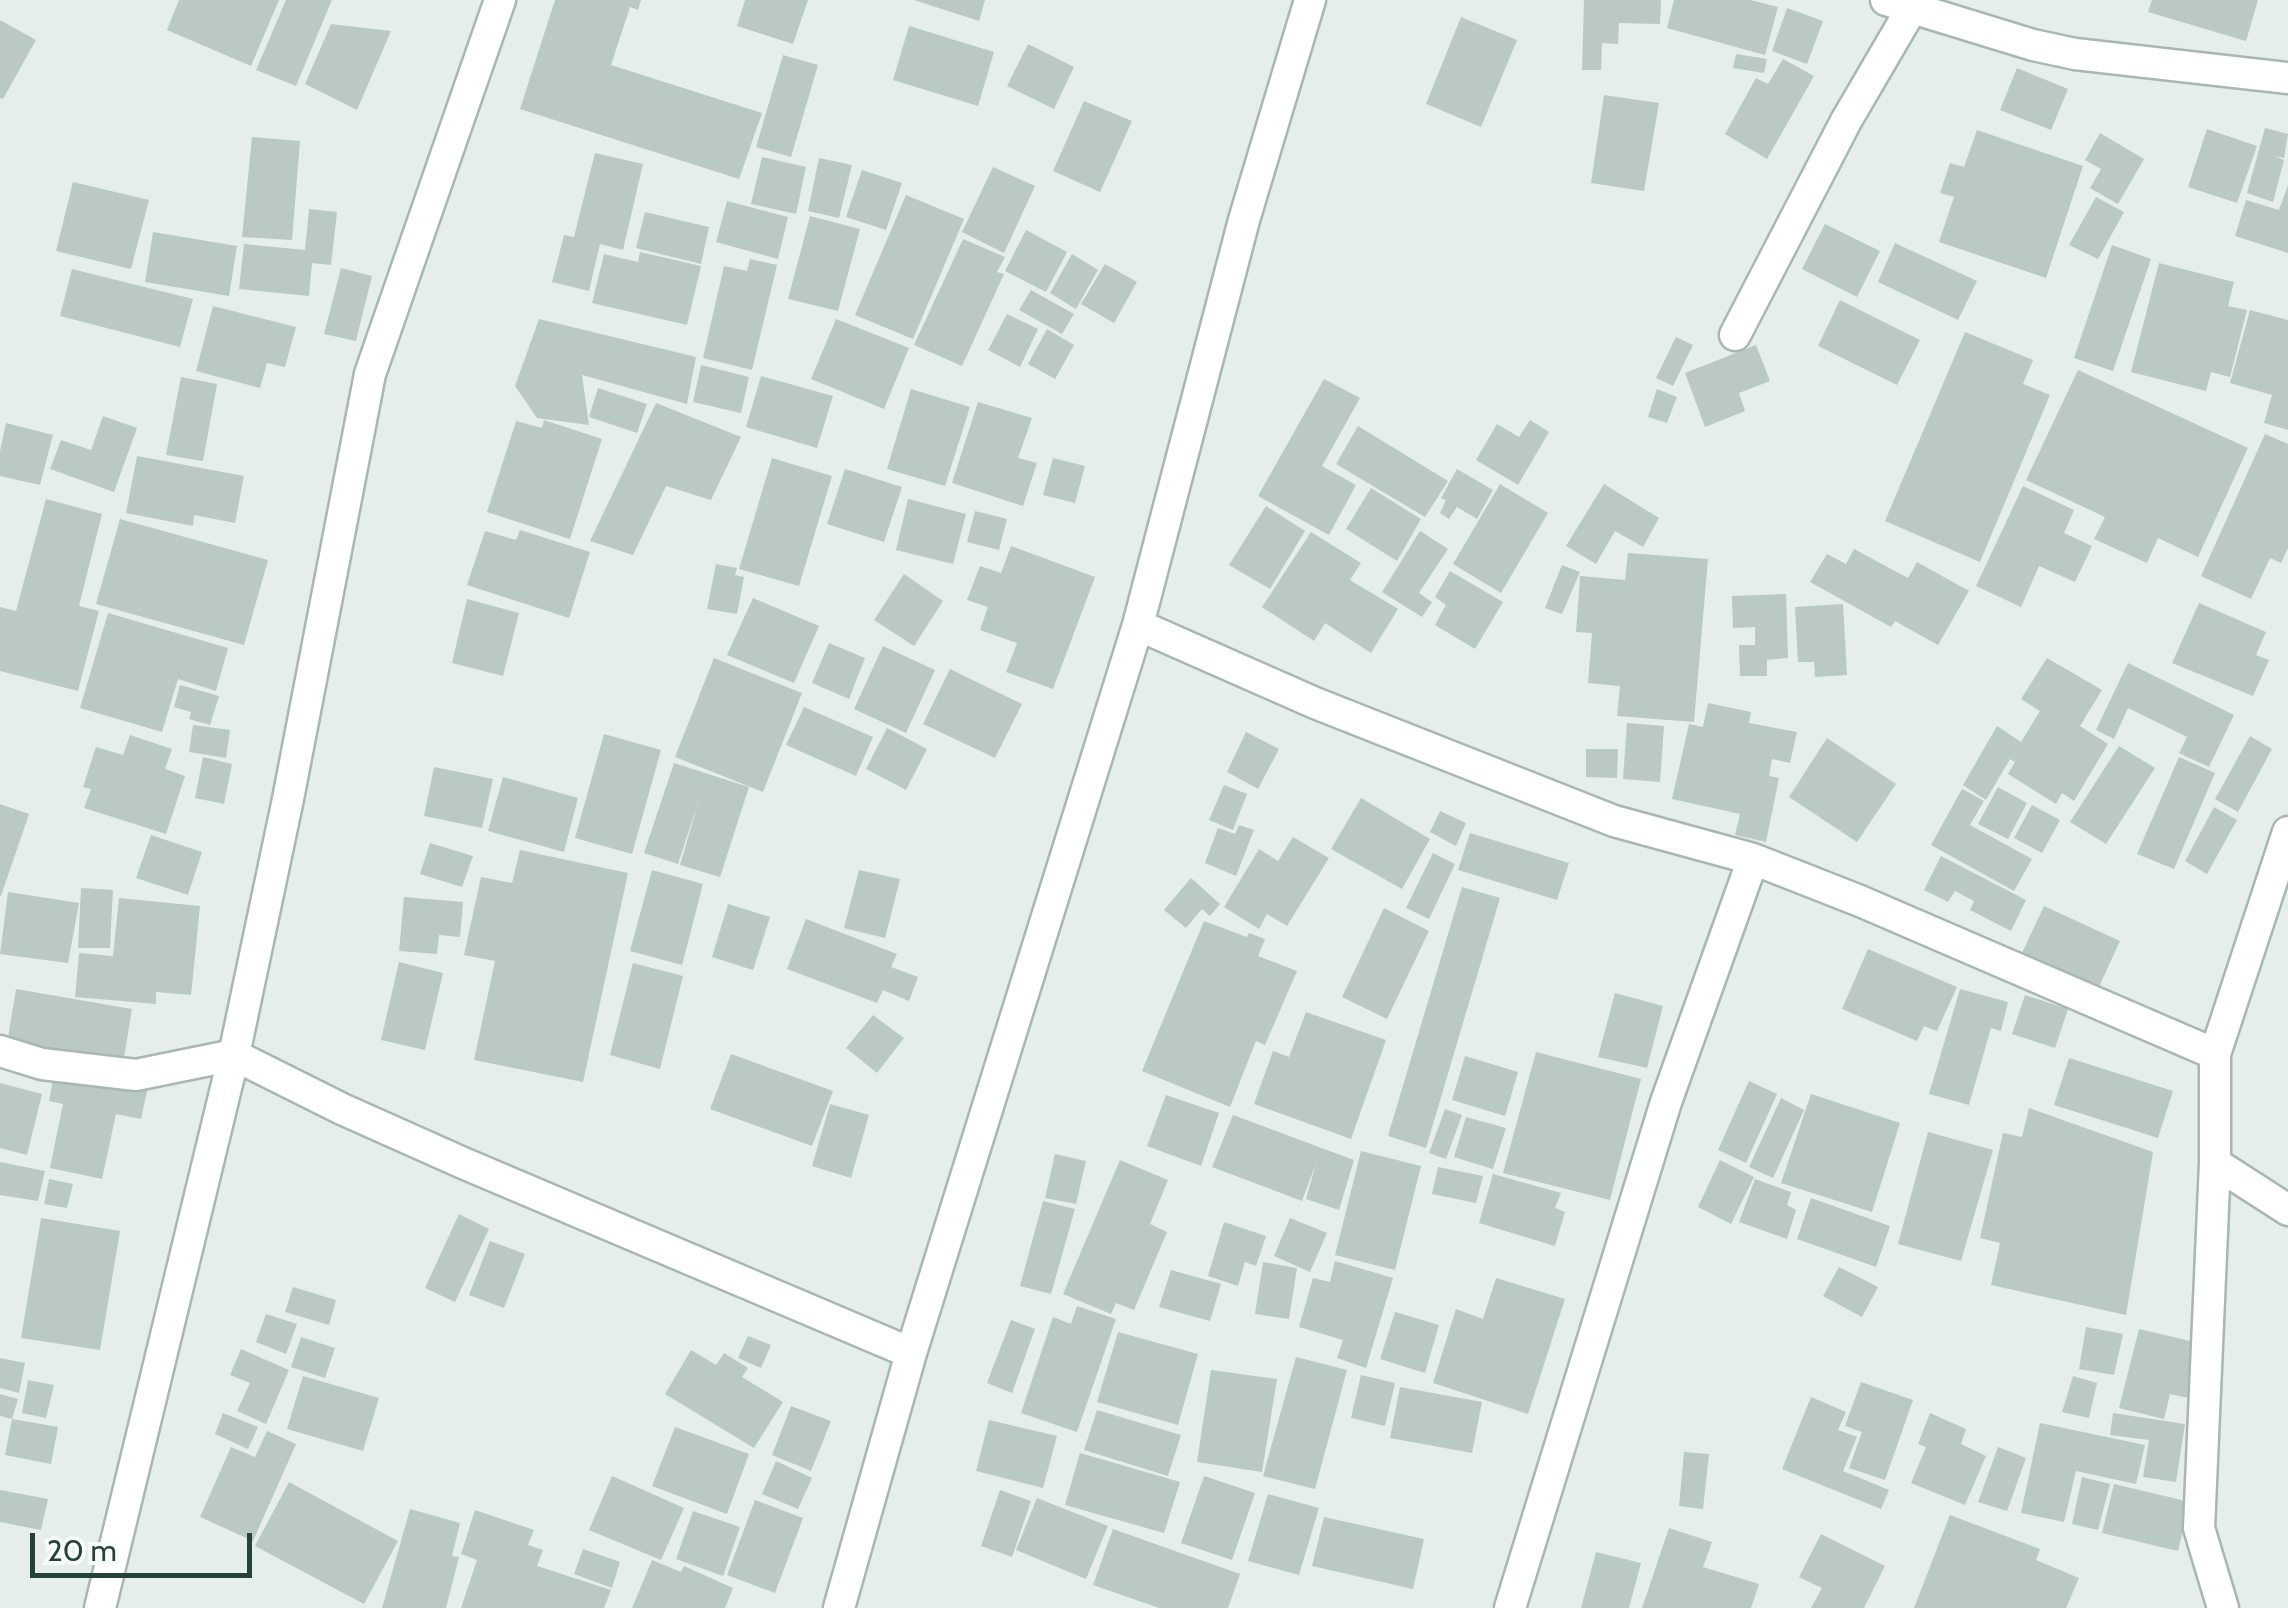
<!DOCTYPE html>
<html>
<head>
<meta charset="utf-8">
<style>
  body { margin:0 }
  #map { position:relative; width:2288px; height:1608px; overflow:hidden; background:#e5eeeb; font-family:Cabin,sans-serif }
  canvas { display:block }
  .scale { position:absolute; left:30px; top:1533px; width:222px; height:45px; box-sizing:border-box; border:5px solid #24413a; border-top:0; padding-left:12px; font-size:30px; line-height:35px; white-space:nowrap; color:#24413a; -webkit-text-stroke:8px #f6faf9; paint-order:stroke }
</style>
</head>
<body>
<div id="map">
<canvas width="2288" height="1608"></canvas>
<div class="scale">20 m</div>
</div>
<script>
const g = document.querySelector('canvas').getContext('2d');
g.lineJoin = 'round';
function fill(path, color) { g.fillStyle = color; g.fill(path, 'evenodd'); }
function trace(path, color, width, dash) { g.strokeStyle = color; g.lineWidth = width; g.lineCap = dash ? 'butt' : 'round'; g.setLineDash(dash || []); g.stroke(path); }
const building = new Path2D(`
  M179,0H279L251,66L167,30Z
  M286,0H332L296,86L256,70Z
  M555,0H641L638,10L630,7L611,65L762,113L739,179L520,109Z
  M745,0H808L793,44L737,26Z
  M914,0H985L979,21Z
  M1584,0H1661L1660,24L1619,23L1618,44L1602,43L1601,70H1582Z
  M1674,0H1750L1778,7L1765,55L1667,28Z
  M2152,0H2258L2246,41L2148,12Z
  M1787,8L1823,21L1807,64L1772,51Z
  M1461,17L1517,40L1481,127L1426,104Z
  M0,20L36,40L3,99L0,98Z
  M331,24L391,31L357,110L305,84Z
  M909,26L994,52L978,106L893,80Z
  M1028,44L1074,67L1054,109L1007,86Z
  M1736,54L1767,59L1764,73L1733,68Z
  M783,55L818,65L791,157L756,147Z
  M1783,59L1814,76L1767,159L1725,134L1756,78L1768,84Z
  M2017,68L2068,89L2051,130L2000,110Z
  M1604,95L1659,103L1644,191L1591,183Z
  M1084,101L1132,121L1100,192L1053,171Z
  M2265,128L2288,134L2284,158L2274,156L2284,160L2273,202L2247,193Z
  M2207,129L2257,146L2237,203L2188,187Z
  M1977,130L2083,166L2046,278L1939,242L1954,197L1940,193L1950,163L1964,167Z
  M2100,133L2144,159L2118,204L2090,188L2101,169L2085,160Z
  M252,137L300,141L292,240L242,237Z
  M595,153L643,164L623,250L600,244L589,291L552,282L564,235L574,237Z
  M762,157L806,167L796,214L751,204Z
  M819,158L852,165L839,218L808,211Z
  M993,167L1035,186L1004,253L962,232Z
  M862,170L902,183L886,230L846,217Z
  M73,182L149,200L131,269L56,251Z
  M2288,185V253L2235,236L2246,200L2279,210Z
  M906,195L964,219L913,339L855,315Z
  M2096,197L2124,212L2098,259L2069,245Z
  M727,201L788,217L778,259L716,242Z
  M309,209L337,212L331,265L312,263L309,296L239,289L244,244L305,250Z
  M645,212L709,227L701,264L636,248Z
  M810,216L860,229L838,311L788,299Z
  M1825,224L1880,251L1857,297L1802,269Z
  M1026,230L1067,252L1046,292L1005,271Z
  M153,232L237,246L229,296L145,282Z
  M963,239L1005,257L997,272L1004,274L962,366L914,345Z
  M1895,243L1977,281L1958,320L1878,282Z
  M2112,245L2151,259L2113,371L2074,358Z
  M640,252L701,266L687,325L592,303L604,254L638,262Z
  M1072,254L1098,270L1076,309L1050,293Z
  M750,259L777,265L752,370L703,358L724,266L747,271Z
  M2159,263L2234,282L2228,306L2247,310L2230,377L2211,372L2206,391L2131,372Z
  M1105,264L1137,282L1114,323L1081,304Z
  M341,268L372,276L356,341L324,334Z
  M72,269L193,299L180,347L60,316Z
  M1031,290L1074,314L1062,334L1019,310Z
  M1840,300L1920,340L1897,385L1818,346Z
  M213,306L296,327L285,367L267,363L260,388L196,371Z
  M2250,310L2288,320V430L2264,423L2272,395L2230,383Z
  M1007,314L1038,329L1020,367L988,350Z
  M539,319L696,357L687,404L582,375L589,425L537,418L515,386Z
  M836,319L909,348L884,409L811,379Z
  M1047,329L1074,345L1055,379L1028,364Z
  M1965,332L2033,360L2023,384L2050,395L1980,562L1885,521Z
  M1676,337L1693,345L1673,386L1656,378Z
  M1756,345L1770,381L1739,393L1745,411L1705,427L1685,373Z
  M701,365L749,377L741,413L693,402Z
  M2078,370L2248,448L2198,557L2158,538L2147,563L2094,539L2105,517L2026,480Z
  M761,376L833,396L817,448L746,427Z
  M181,377L217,384L203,461L166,455Z
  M1324,379L1360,398L1322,466L1356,485L1329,535L1258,496Z
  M598,388L647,404L637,433L589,417Z
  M911,389L970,407L945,486L887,469Z
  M1657,389L1677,397L1667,423L1648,417Z
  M978,402L1032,418L1018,458L1037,463L1023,506L952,483Z
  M656,403L741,437L711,500L666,486L633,555L590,541Z
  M103,416L137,428L114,492L50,469L61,440L91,450Z
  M544,420L602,439L570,539L487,512L516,421L542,428Z
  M1530,420L1549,432L1518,485L1476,460L1497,424L1519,437Z
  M6,423L53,435L40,485L0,476V451Z
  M1358,426L1448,481L1425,517L1336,464Z
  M2265,434L2288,444V548L2281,563L2270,558L2251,599L2201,576Z
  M137,456L244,476L235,523L194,515L193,526L126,513Z
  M772,458L832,476L799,586L739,569Z
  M1053,458L1085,466L1075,503L1043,495Z
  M845,469L902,487L884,542L827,524Z
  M1457,469L1493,490L1477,519L1457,507L1449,519L1440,513L1446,500L1441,498Z
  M1500,484L1548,513L1501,593L1453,564Z
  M1604,484L1659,518L1643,547L1615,531L1596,564L1566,546Z
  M2023,486L2074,510L2064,533L2092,546L2075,582L2039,566L2021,607L1976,586Z
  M1371,488L1421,519L1397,561L1346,529Z
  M46,499L102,514L79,606L99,611L78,691L0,671V607L16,611Z
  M908,499L966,514L953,564L896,550Z
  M1266,506L1305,531L1270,589L1229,565Z
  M975,511L1007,519L999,550L967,542Z
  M120,519L268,560L244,645L96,604Z
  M520,530L590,552L569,618L467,585L485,531L516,540Z
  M1420,531L1448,549L1419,593L1432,602L1422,617L1382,592Z
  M1311,532L1361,563L1350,580L1398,609L1371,653L1325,623L1314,641L1262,607Z
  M1011,546L1095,577L1053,689L1006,672L1017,643L980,630L988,607L967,600L980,566L1001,573Z
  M1854,549L1908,578L1917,562L1969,591L1938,645L1895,621L1891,627L1810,582L1827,554L1846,564Z
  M1628,553L1708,559L1694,722L1617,716L1620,686L1588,683L1592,633L1576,632L1580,576L1625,580Z
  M716,564L737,568L735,575L744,577L737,614L707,609Z
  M1562,565L1580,572L1562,614L1545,608Z
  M1450,571L1503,602L1475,649L1435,625L1446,605L1435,597Z
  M904,574L943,601L914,646L874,620Z
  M1786,594L1788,658L1767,660V676H1740L1739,645H1755V627L1733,628L1732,596Z
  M753,598L819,626L794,683L727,655Z
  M467,599L519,613L503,676L452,663Z
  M2199,603L2266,632L2256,655L2269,660L2253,696L2172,663Z
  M1843,604L1847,675L1815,677L1814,662H1798L1795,607Z
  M108,613L228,648L216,691L178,679L162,732L80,708Z
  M829,643L865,658L849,699L812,683Z
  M883,646L935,670L906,733L854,709Z
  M714,658L802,693L763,792L675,757Z
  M2047,658L2102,690L2080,726L2108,744L2074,801L2062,793L2056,804L2008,774L2015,762L2010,759L1986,800L1963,785L1997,726L2021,742L2040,711L2021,699Z
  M2128,663L2234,715L2209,767L2179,753L2187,737L2128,708L2114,739L2096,730Z
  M950,669L1022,704L995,758L923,724Z
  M180,685L219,696L210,725L189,719L191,712L174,707Z
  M1708,703L1751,712L1749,723L1797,732L1790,763L1772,759L1769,776L1779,778L1766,842L1735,835L1740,814L1672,799L1689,724L1703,727Z
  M804,707L873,737L856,776L786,745Z
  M1627,723L1664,726L1660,782L1623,779Z
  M193,725L230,730L226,758L189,752Z
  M887,728L927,749L906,790L866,769Z
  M1246,732L1279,749L1258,789L1227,772Z
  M604,734L661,750L632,854L575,838Z
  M130,735L172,749L165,769L185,776L166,834L84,808L91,789L83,787L96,747L123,755Z
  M2250,736L2272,749L2238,812L2215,799Z
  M1827,738L1896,784L1857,842L1789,797Z
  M2119,746L2155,768L2106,844L2070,822Z
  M1586,749H1618L1617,778L1586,777Z
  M203,757L232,764L224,804L195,798Z
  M2179,757L2215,773L2174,869L2137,854Z
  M674,763L749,787L720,877L680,865L699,800L678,864L644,853Z
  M434,767L493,779L482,828L424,816Z
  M503,777L578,798L564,852L488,831Z
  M1224,785L1247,794L1233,830L1209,820Z
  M1998,787L2027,803L2008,839L1978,824Z
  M1962,789L1984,801L1970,825L2032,859L2014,891L1931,845Z
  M1361,798L1430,839L1402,889L1331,849Z
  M0,804L29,814L1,896H0Z
  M2032,805L2060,820L2042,853L2014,838Z
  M2214,807L2237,820L2207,874L2185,861Z
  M1440,811L1466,823L1456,846L1430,832Z
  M1239,825L1254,830L1236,876L1205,863L1218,828L1235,834Z
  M1470,833L1569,863L1557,900L1458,870Z
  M151,835L202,852L188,895L136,878Z
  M1293,837L1329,858L1287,926L1267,914L1259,929L1224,907L1259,849L1278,861Z
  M430,843L473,856L462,887L420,874Z
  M520,850L628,873L583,1082L474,1060L495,961L464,955L481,877L512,883Z
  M1433,853L1455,864L1429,919L1406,908Z
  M1941,856L2026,900L2011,931L1970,910L1974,901L1955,891L1948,902L1924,890Z
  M652,870L703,884L682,965L630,951Z
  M859,870L900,879L885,938L844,928Z
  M1191,878L1220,904L1210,916L1202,909L1186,928L1164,910Z
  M1462,887L1500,898L1426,1148L1388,1136Z
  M81,888L113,890L110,948H78Z
  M8,892L79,903L68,963L0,954Z
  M404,897L463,902L460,937L439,935L437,954L399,951Z
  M119,898L200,906L191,995L156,992V1004L75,997L79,953L113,956Z
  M728,904L770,917L753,970L712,957Z
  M2044,906L2120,941L2098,989L2022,953Z
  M1384,908L1429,931L1387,1019L1342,997Z
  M806,919L897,954L891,967L918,977L909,1001L883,990L877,1003L787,969Z
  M1204,921L1247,937L1249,933L1265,939L1258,956L1297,971L1265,1045L1256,1041L1230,1107L1142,1071Z
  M1868,949L1957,987L1937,1031L1924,1026L1917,1041L1842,1009Z
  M399,962L443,973L425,1050L381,1040Z
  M633,963L683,976L660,1069L610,1055Z
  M16,989L132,1009L123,1064L7,1044Z
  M1960,989L2008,1002L2001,1031L1991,1028L1969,1105L1929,1094Z
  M1615,993L1663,1006L1647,1068L1598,1057Z
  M2025,995L2068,1009L2055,1048L2012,1034Z
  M1306,1012L1386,1040L1351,1139L1254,1104L1273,1051L1289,1057Z
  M873,1015L904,1038L877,1073L846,1048Z
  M1536,1052L1641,1079L1610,1200L1503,1173Z
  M731,1054L833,1091L812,1146L710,1109Z
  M1465,1056L1518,1072L1505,1116L1452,1100Z
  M2069,1058L2173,1091L2158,1138L2054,1105Z
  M55,1068L148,1087L141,1119L116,1114L102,1179L50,1168L63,1104L49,1101Z
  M1749,1081L1777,1094L1746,1163L1718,1150Z
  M0,1083L42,1094L27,1155L0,1148Z
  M1811,1094L1900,1123L1872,1212L1781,1183Z
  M1166,1095L1219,1113L1201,1166L1147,1146Z
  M1781,1098L1804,1110L1773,1178L1749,1167Z
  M830,1104L869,1115L851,1178L812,1166Z
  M2029,1108L2153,1152L2126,1315L1991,1285L2000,1243L1980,1238L2003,1133L2022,1137Z
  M1445,1109L1462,1115L1446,1159L1429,1153Z
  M1233,1115L1354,1160L1339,1210L1306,1199L1316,1163L1302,1201L1212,1167Z
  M1466,1117L1506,1128L1493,1169L1454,1157Z
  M1928,1132L1993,1150L1961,1261L1898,1244Z
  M1361,1151L1421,1166L1395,1270L1335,1255Z
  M1055,1154L1086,1161L1076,1204L1045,1198Z
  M1120,1160L1168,1180L1150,1224L1167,1232L1134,1310L1116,1303L1111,1314L1063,1294Z
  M1720,1160L1754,1177L1731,1224L1698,1207Z
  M0,1162L45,1171L38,1201L0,1195Z
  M1438,1167L1483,1176L1476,1203L1432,1194Z
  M1493,1174L1561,1193L1555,1208L1565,1212L1555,1246L1479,1223Z
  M49,1179L73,1184L67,1208L44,1204Z
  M1755,1179L1791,1192L1787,1205L1796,1210L1787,1239L1739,1222Z
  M1811,1198L1890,1226L1876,1267L1797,1239Z
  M1043,1201L1075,1209L1051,1294L1020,1286Z
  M459,1214L489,1229L455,1302L425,1288Z
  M41,1218L120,1231L100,1350L21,1338Z
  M1290,1218L1327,1233L1310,1272L1274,1256Z
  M1224,1222L1266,1236L1256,1266L1245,1262L1238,1286L1208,1276Z
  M490,1241L525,1254L504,1308L469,1295Z
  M1335,1261L1393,1278L1366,1368L1337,1358L1343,1340L1299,1327L1313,1278L1330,1282Z
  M1263,1262L1297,1268L1289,1319L1255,1314Z
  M1839,1267L1878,1287L1862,1317L1823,1296Z
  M1171,1270L1221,1284L1210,1321L1159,1307Z
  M1496,1278L1565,1299L1528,1414L1433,1383L1456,1309L1483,1319Z
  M293,1287L336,1300L329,1325L285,1312Z
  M1077,1306L1116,1319L1077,1432L1021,1413L1053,1317L1071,1324Z
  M1395,1312L1439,1325L1425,1373L1380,1359Z
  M266,1314L297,1324L286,1354L256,1342Z
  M1011,1320L1035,1329L1012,1393L987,1383Z
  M2086,1327L2123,1334L2114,1375L2079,1369Z
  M2139,1329L2207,1345L2193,1399L2170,1394L2164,1419L2119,1408Z
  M1118,1332L1198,1354L1178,1425L1097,1402Z
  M748,1336L771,1345L761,1368L738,1358Z
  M301,1337L335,1348L325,1378L291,1367Z
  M241,1349L289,1370L266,1424L237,1411L250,1383L230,1375Z
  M691,1350L716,1365L724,1353L748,1368L742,1377L783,1402L754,1448L665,1394Z
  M1296,1357L1347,1370L1315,1489L1263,1476Z
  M0,1358L25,1363L19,1393L0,1388Z
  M1211,1370L1277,1379L1262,1472L1197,1462Z
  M1361,1375L1395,1383L1385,1426L1351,1418Z
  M303,1376L379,1398L363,1451L287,1429Z
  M2073,1376L2097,1383L2089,1418L2062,1412Z
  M28,1380L54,1385L46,1418L22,1413Z
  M1861,1382L1913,1400L1885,1480L1849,1468L1862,1432L1845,1426Z
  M1400,1387L1482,1402L1472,1453L1390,1438Z
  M0,1394L18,1399L12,1419L0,1416Z
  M1811,1397L1846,1412L1838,1430L1857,1437L1843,1471L1889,1490L1881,1509L1782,1469Z
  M791,1406L831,1421L811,1471L772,1455Z
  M1097,1410L1181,1435L1168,1476L1084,1450Z
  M223,1413L258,1427L248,1449L215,1434Z
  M1930,1413L1966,1429L1961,1444L1986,1456L1965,1505L1911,1483L1926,1447L1918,1444Z
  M2113,1413L2185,1424L2176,1482L2143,1477L2149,1440L2110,1435Z
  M12,1419L58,1427L51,1464L5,1455Z
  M989,1420L1057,1436L1043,1488L976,1471Z
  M2040,1423L2145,1445L2136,1484L2076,1471L2064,1522L2021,1513Z
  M675,1427L749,1454L727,1514L652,1486Z
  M267,1431L296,1444L253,1541L200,1517L231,1447L255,1457Z
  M1998,1447L2026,1458L2007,1511L1978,1502Z
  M1684,1452L1709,1454L1703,1509L1679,1506Z
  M1080,1453L1180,1482L1164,1533L1065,1505Z
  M776,1461L812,1478L798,1509L762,1494Z
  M612,1476L684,1508L661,1560L589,1530Z
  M1204,1476L1255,1493L1232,1560L1181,1543Z
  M2082,1477L2110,1484L2098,1530L2072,1524Z
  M289,1482L398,1541L364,1604L255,1546Z
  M2114,1484L2190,1502L2178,1551L2102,1533Z
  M0,1490L48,1499L41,1530L0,1522Z
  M1000,1490L1031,1501L1012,1557L981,1546Z
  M1268,1494L1319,1508L1299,1575L1248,1561Z
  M1037,1498L1108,1526L1086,1579L1016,1550Z
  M755,1500L803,1518L775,1593L727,1575Z
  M410,1509L460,1523L452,1556L459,1557L446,1608H382Z
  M475,1510L534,1530L528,1545L543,1550L537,1566L611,1590L604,1608H461L477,1560L461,1554Z
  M693,1511L740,1527L723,1576L676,1559Z
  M1950,1515L2040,1549L2036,1560L2079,1578L2066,1608H1914Z
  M1324,1517L1424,1539L1413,1589L1312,1566Z
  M1669,1528L1712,1542L1703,1567L1759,1584L1751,1608H1642Z
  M1113,1529L1240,1574L1228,1608H1159L1093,1585Z
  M1821,1534L1885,1566L1864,1608H1811L1822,1588L1799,1577Z
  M583,1549L620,1562L612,1588L574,1574Z
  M1596,1552L1641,1563L1629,1608H1581Z
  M652,1560L681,1572L684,1566L733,1588L725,1608H632Z`);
const minor = new Path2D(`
  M1886,0L2033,45L2075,54L2288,78
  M1735,335L1846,121L1912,8
  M1138,625L1315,703L1614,821L1753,859L1860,901L2215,1054
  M0,1051L42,1064L136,1075L234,1055L342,1109L463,1163L911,1353
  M2215,1163L2288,1210
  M100,1608L234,1055L288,799L370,374L500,0
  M839,1608L911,1353L1138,625L1244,220L1310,0
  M1510,1608L1666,1102L1753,859
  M2223,1608L2199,1528L2215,1163V1054L2288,832`);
fill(building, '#bac9c4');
trace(minor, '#a7b7b2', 35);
trace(minor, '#fff', 30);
</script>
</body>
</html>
